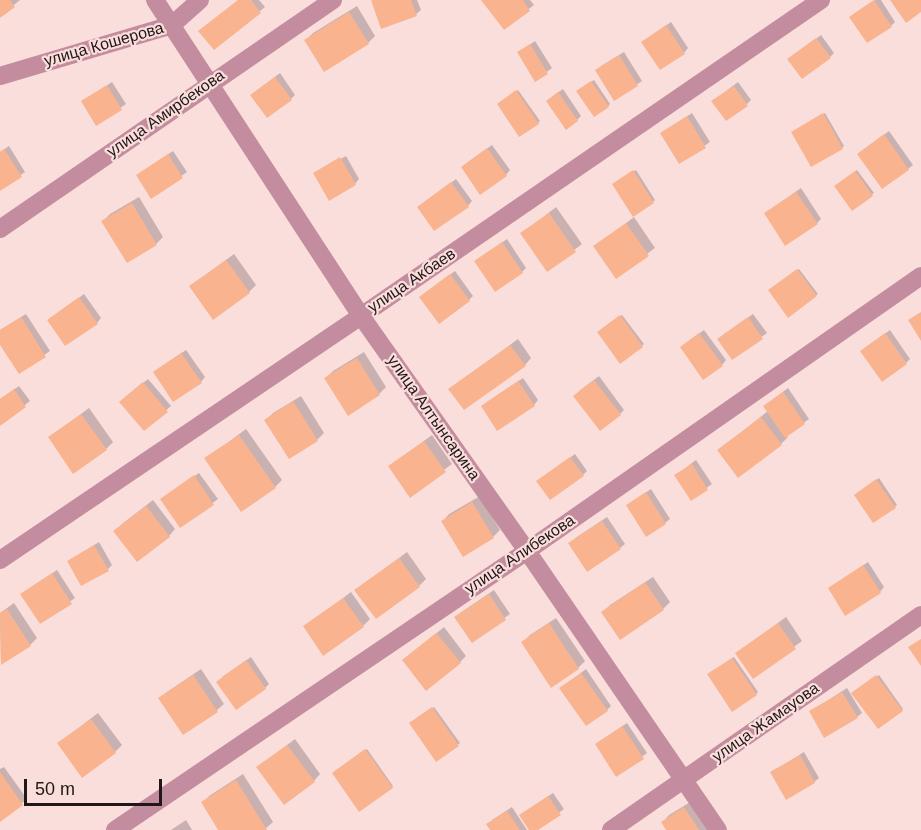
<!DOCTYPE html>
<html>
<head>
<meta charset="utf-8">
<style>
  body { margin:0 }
  #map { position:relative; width:921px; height:830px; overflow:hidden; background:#fadedc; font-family:Arial,sans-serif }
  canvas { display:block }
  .scale { position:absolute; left:24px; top:779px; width:138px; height:27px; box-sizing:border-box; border:3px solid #201716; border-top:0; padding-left:8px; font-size:18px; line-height:21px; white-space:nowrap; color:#201716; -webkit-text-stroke:4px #fadedc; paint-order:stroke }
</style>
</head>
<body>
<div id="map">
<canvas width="921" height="830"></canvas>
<div class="scale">50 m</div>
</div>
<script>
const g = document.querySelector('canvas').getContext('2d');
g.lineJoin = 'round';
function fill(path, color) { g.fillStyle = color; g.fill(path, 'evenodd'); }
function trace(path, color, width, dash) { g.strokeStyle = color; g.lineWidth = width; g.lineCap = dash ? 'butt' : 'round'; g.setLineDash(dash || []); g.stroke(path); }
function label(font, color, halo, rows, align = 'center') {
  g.font = font + ' Arial,sans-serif'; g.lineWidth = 4.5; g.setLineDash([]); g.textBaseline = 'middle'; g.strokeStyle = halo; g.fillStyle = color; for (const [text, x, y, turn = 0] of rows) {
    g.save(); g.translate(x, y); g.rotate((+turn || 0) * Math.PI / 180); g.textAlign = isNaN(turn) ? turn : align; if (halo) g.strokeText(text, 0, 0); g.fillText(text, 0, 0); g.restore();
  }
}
const shadow = new Path2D(`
  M0,0H20L0,16Z
  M239,0H259L265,7L214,48Z
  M372,0H417L421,10L416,14Z
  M483,0H530L534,5L504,28Z
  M875,0H881L895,22L891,26L855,13Z
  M357,6L375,36L368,43L306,40L313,33Z
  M671,22L688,48L684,53L643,42Z
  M821,35L834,53L830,57L794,55Z
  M535,41L552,68L536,80L519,52Z
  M624,52L642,81L614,99L601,66Z
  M280,73L295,95L291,99L256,91Z
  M594,80L610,104L608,106L580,89Z
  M112,82L126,104L97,124L83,101Z
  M738,82L751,100L747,104L718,97Z
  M563,89L581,116L577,120L553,96Z
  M518,90L540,121L538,123L500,102Z
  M692,113L710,142L680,162L662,133Z
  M825,113L844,146L842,148L794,131Z
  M889,131L913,165L908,169L859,154Z
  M492,145L510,170L506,175L467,163Z
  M9,146L25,172L0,189V152Z
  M173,151L187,172L151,197L137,175Z
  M346,156L359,179L355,184L317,172Z
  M636,170L655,200L653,202L616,182Z
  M857,170L874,193L853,209L838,185Z
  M456,179L472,201L468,206L419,207Z
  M801,188L821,219L817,223L765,213Z
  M139,197L163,237L156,244L127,261L103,221L110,214Z
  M556,207L582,244L548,270L522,234Z
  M634,217L655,248L616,277L595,247Z
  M507,239L526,268L522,272L476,261Z
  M234,254L256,285L249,292L191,286Z
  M799,269L818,294L816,295L772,289Z
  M455,271L473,296L469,300L425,293Z
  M84,294L101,318L97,323L49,320Z
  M26,314L50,351L19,372L0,342V330Z
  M753,314L767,333L732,358L723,335Z
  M622,315L644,344L621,362L601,330Z
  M704,330L726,360L722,365L686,343Z
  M890,330L910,359L906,363L867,347Z
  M518,339L531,358L525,365L450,389Z
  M186,350L205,377L201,382L159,368Z
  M364,352L386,387L379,394L348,414L326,378L333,371Z
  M599,376L624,410L620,414L579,391Z
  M523,378L538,400L534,405L487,402Z
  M148,379L171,406L144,429L125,397Z
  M19,386L30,401L0,424V399Z
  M788,388L809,419L786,435L788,437L781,444L738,476L719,450L768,411L764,406Z
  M301,396L324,433L317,440L266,420L273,413Z
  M89,408L113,442L106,449L50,437Z
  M246,429L282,480L275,487L206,459Z
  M432,435L452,464L410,495L390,466Z
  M575,454L587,471L583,475L543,477Z
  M696,460L712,484L691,499L676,475Z
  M199,473L218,499L181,526L164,497Z
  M879,478L897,505L874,521L857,493Z
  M651,489L670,519L665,523L627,505Z
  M480,496L500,530L493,537L443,521L449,514Z
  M153,500L175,529L169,536L122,524Z
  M607,517L625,544L620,548L574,539Z
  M99,542L112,565L108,569L69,561Z
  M407,552L426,579L419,586L356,590Z
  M868,562L884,587L880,592L830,588Z
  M57,570L75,598L40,622L22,594Z
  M653,577L670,602L663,609L603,612L610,605Z
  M494,590L510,614L472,641L460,613Z
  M351,592L370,619L363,626L305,627Z
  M14,603L37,638L30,645L1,663L0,613Z
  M786,617L802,641L753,677L737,653Z
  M556,618L585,661L578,668L523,642L530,635Z
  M444,627L466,656L460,662L411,654Z
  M251,657L269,684L265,688L222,677Z
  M734,657L758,692L756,694L711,672Z
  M201,669L224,704L217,710L160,698L167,692Z
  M586,669L611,706L607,710L561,688Z
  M879,675L903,709L902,710L855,691Z
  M847,688L862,713L857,717L811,711Z
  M434,707L460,743L437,760L413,722Z
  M98,713L122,745L115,752L59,743Z
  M627,723L647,753L617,775L597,744Z
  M295,739L320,774L314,781L258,767Z
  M367,749L393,786L392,787L335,771Z
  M804,752L819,778L814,782L772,772Z
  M4,767L27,799L0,820V769Z
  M243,774L273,822L264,830H220L203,803L209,796Z
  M553,793L564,809L536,830H531L526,811Z
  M692,801L710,830H668L663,822L669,815Z
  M512,807L527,830H492V820Z
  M186,820L192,830H171Z`);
const building = new Path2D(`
  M0,0H10L15,7L0,18Z
  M238,0H251L261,13L214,50L198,31Z
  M371,0H411L417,16L381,29Z
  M481,0H523L530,11L504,30Z
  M874,0L892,27L867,43L849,17Z
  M890,0H921V12L906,23Z
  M349,12L369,44L324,72L304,40Z
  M666,25L685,54L660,70L641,42Z
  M816,38L831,58L802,79L787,59Z
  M530,44L548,74L535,82L517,52Z
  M619,55L638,86L614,101L595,70Z
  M275,77L292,100L267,118L250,95Z
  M591,81L609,107L594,117L576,91Z
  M107,85L122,110L96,126L81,101Z
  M734,86L748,106L726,121L711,101Z
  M516,90L539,124L519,137L497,104Z
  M558,92L578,121L566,130L546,101Z
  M823,113L843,149L811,167L791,132Z
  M687,116L706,148L679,164L660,133Z
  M884,134L909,170L882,189L857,154Z
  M487,148L507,176L480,195L461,167Z
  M4,149L22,177L0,191V152Z
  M168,154L183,178L151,199L136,175Z
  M340,157L356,185L329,201L313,173Z
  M633,170L654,203L633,217L612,184Z
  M855,171L873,196L852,211L834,186Z
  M451,182L469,207L434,231L417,207Z
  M796,192L818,224L785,246L764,213Z
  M132,203L157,245L127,263L101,221Z
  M549,213L576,252L547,272L520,233Z
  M626,223L649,256L616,279L593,246Z
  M502,242L523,273L495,292L474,261Z
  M226,260L250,293L213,320L189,286Z
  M797,269L817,296L788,318L768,290Z
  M450,274L470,301L439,324L419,297Z
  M79,297L98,324L65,346L47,320Z
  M921,312V341L908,320Z
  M620,315L643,347L620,364L597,332Z
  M21,317L46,357L19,374L0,345V330Z
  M748,317L763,339L732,360L717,339Z
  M699,333L723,366L703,380L680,347Z
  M885,333L907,364L882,382L860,351Z
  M510,345L526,366L464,410L448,389Z
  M181,353L202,383L173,402L153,372Z
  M357,358L380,395L348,416L324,378Z
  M594,380L621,415L600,431L573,396Z
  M518,381L535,406L497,431L481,406Z
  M143,382L168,412L144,431L119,402Z
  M14,389L26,407L0,426V399Z
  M783,392L805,424L785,438L763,406Z
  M293,401L318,441L289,459L264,420Z
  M81,414L107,450L73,474L48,437Z
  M761,417L782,445L738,478L717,450Z
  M239,435L276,488L241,512L204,458Z
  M424,441L446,472L410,498L388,466Z
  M570,457L584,476L550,500L536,481Z
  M692,464L708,490L691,501L674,475Z
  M194,475L214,505L180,528L160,499Z
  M876,479L896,508L873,523L854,495Z
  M646,492L666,524L646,537L626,505Z
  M472,502L494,538L463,557L441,521Z
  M146,506L170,537L137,562L113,531Z
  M602,521L621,549L587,572L568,543Z
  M94,545L109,571L81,586L67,561Z
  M399,558L420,587L376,619L354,590Z
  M863,565L881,593L845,616L828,588Z
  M52,573L72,604L40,624L20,594Z
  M645,582L664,610L620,640L601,612Z
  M489,594L506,620L472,643L454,617Z
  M343,598L364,627L323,656L303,626Z
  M7,609L31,646L1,665L0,613Z
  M549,623L579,669L551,688L521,642Z
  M778,623L796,649L753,679L735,653Z
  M436,633L461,663L426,691L402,660Z
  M921,639V666L908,647Z
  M732,658L757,695L732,712L707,674Z
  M246,660L266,689L236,710L216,682Z
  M581,673L608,711L586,726L559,688Z
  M193,675L218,712L183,735L158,698Z
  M876,675L903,711L878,729L851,693Z
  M842,692L858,718L824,738L809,711Z
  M432,707L459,746L436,762L409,723Z
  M91,719L116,753L82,778L57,743Z
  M622,726L644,759L616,777L595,744Z
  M287,745L315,782L284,805L256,767Z
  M365,749L393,788L359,812L332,773Z
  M800,755L815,783L786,800L770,772Z
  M0,772L23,805L0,822Z
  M236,780L267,830H218L201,802Z
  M548,796L561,815L538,830H529L519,815Z
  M684,807L699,830H666L661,822Z
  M507,811L520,830H490L486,824Z`);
const minor = new Path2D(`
  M155,0L361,316L527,551L718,830
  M0,76L172,25L200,0
  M0,229L333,0
  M0,560L361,316L821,0
  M115,830L527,551L921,276
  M611,830L921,615`);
const streetNames = [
  ["улица Кошерова",104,45,-16],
  ["улица Амирбекова",166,114,-35],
  ["улица Акбаев",412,281,-34],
  ["улица Алтынсарина",433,418,55],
  ["улица Алибекова",520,555,-34],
  ["улица Жамауова",766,723,-35]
];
fill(shadow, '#0003');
fill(building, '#f9b48f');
trace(minor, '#c38d9f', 18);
label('16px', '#201716', '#fadedc', streetNames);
</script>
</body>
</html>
